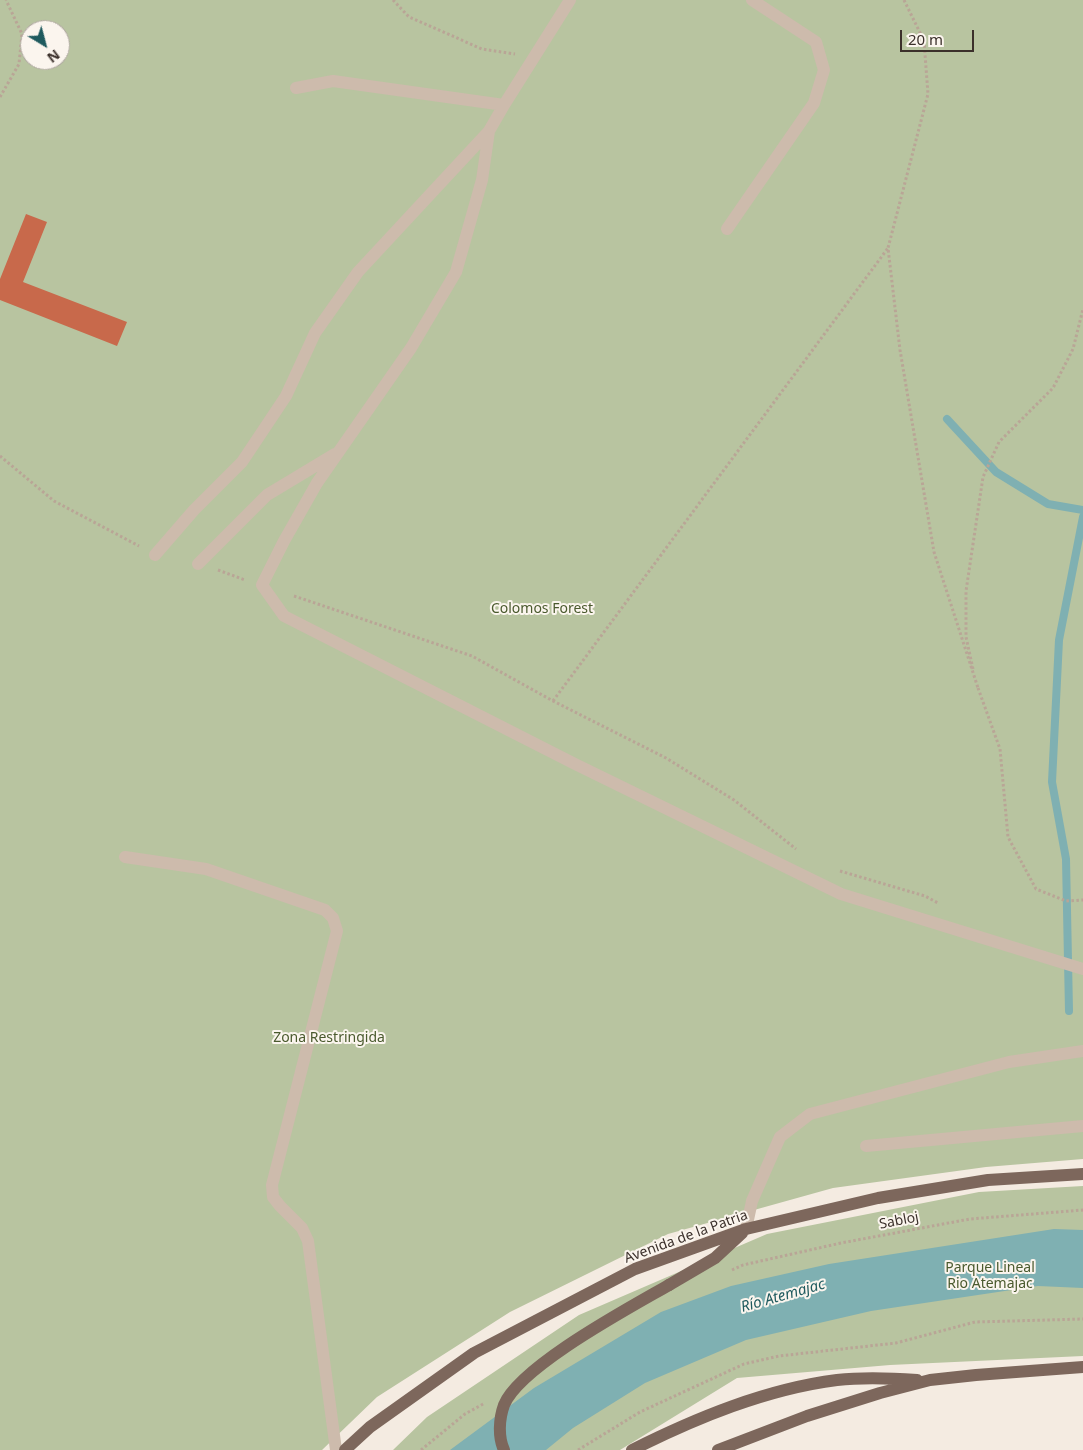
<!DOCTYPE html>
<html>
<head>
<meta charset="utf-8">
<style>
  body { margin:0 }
  #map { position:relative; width:1083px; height:1450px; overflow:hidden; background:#f4ebe1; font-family:"Noto Sans",sans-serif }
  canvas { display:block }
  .north { position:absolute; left:20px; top:20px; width:50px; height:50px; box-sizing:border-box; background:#fbf5ee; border:1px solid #aea6a0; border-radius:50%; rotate:143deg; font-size:14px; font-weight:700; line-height:20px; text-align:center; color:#3b302b }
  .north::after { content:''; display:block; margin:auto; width:18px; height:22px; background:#1f5a5e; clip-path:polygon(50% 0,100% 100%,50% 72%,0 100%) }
  .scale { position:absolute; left:900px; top:30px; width:74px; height:22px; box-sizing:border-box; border:2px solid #3b302b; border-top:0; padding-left:6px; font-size:15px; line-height:18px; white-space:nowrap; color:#3b302b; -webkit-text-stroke:4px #fbf5ee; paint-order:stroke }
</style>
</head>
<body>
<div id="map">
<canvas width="1083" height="1450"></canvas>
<div class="north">N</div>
<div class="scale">20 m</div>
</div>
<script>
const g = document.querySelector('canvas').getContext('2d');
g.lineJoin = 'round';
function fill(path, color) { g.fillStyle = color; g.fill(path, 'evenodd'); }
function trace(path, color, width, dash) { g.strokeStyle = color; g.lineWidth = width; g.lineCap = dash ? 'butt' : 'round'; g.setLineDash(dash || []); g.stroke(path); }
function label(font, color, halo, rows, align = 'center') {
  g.font = font + ' "Noto Sans",sans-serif'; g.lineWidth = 4; g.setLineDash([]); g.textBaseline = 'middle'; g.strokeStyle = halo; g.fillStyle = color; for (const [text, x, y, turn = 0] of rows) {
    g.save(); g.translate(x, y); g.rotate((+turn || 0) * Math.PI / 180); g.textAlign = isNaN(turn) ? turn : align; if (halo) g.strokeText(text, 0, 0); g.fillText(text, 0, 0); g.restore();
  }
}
const green = new Path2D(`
  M0,0H1083V1159L986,1167L833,1188L668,1234L510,1312L377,1397L322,1450H0ZM30,30H60V60H30Z
  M1083,1186V1356L890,1365L737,1378L620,1450H393L427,1417L579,1315L767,1234L979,1192Z`);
const water = new Path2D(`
  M1054,1229L1083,1230V1288L1038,1286L871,1311L746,1340L645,1383L573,1428L546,1450H450L534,1388L661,1312L731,1286L829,1264Z`);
const stream = new Path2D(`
  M947,419L996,472L1048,504L1083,510
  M1069,1011L1066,859L1052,782L1059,640L1083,517`);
const building = new Path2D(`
  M26,214L47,222L23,282L127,322L117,346L0,300V279Z`);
const path = new Path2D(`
  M393,0L409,17L482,49L515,54
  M904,0L924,41L928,94L888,248L900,350L934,552L978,688
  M0,97L19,64L22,34L6,0
  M0,456L54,501L139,546
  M218,570L245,580
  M294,596L472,656L553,701L666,758L734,800L796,849
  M973,669L966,637V591L983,477L999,442L1053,388L1073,349L1083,309
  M978,688L1000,749L1008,837L1036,889L1066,901L1083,900
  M553,701L888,248
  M840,871L925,896L938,903
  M732,1270L743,1265L841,1243L970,1219L1083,1210
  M421,1450L465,1414L485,1403
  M578,1450L640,1412L744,1364L779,1356L896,1343L975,1322L1083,1319`);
const lane = new Path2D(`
  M296,88L333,81L504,105
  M489,131L482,180L456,272L411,348L317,483L284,541L262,585L284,616L575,764L841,894L1083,969
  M727,229L814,103L824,70L816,42L752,0
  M155,555L194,510L242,462L286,396L315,333L358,272L489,131L504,105L570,0
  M198,564L267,495L335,454
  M125,857L206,869L325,910L333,918L337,931L272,1185L273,1197L280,1206L302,1228L308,1241L336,1450
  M866,1146L1083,1126
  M746,1229L752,1201L780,1137L810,1114L1009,1062L1083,1051`);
const primary = new Path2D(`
  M669,1285L715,1258L742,1233
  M345,1450L370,1427L474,1353L635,1269L746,1229L878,1198L988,1180L1083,1174
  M632,1450C696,1418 766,1389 837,1380C863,1377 890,1378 917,1380
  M718,1450L807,1416L880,1393L930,1380L976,1375L1083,1367`);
const primaryBridge = new Path2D(`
  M504,1450C498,1437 499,1419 504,1405C520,1366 631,1307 669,1285`);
const parkNames = [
  ["Colomos Forest",542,609],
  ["Zona Restringida",329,1038],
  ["Parque Lineal",990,1268],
  ["Rio Atemajac",990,1284]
];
const streetNames = [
  ["Sabloj",899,1221,-11],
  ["Avenida de la Patria",686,1237,-20]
];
const waterNames = [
  ["Río Atemajac",783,1296,-16]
];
fill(green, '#b8c4a0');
fill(water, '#7fb0b2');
trace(stream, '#7fb0b2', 8);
fill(building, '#c8694b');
trace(path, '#b9a596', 3, [2.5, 2.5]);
trace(lane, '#cdbbac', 12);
trace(primary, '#7d675c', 12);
trace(primaryBridge, '#7d675c', 12);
label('14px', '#4a5a2e', '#fbf5ee', parkNames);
label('14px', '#3b302b', '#fbf5ee', streetNames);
label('italic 15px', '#1f5a5e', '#fbf5ee', waterNames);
</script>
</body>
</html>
